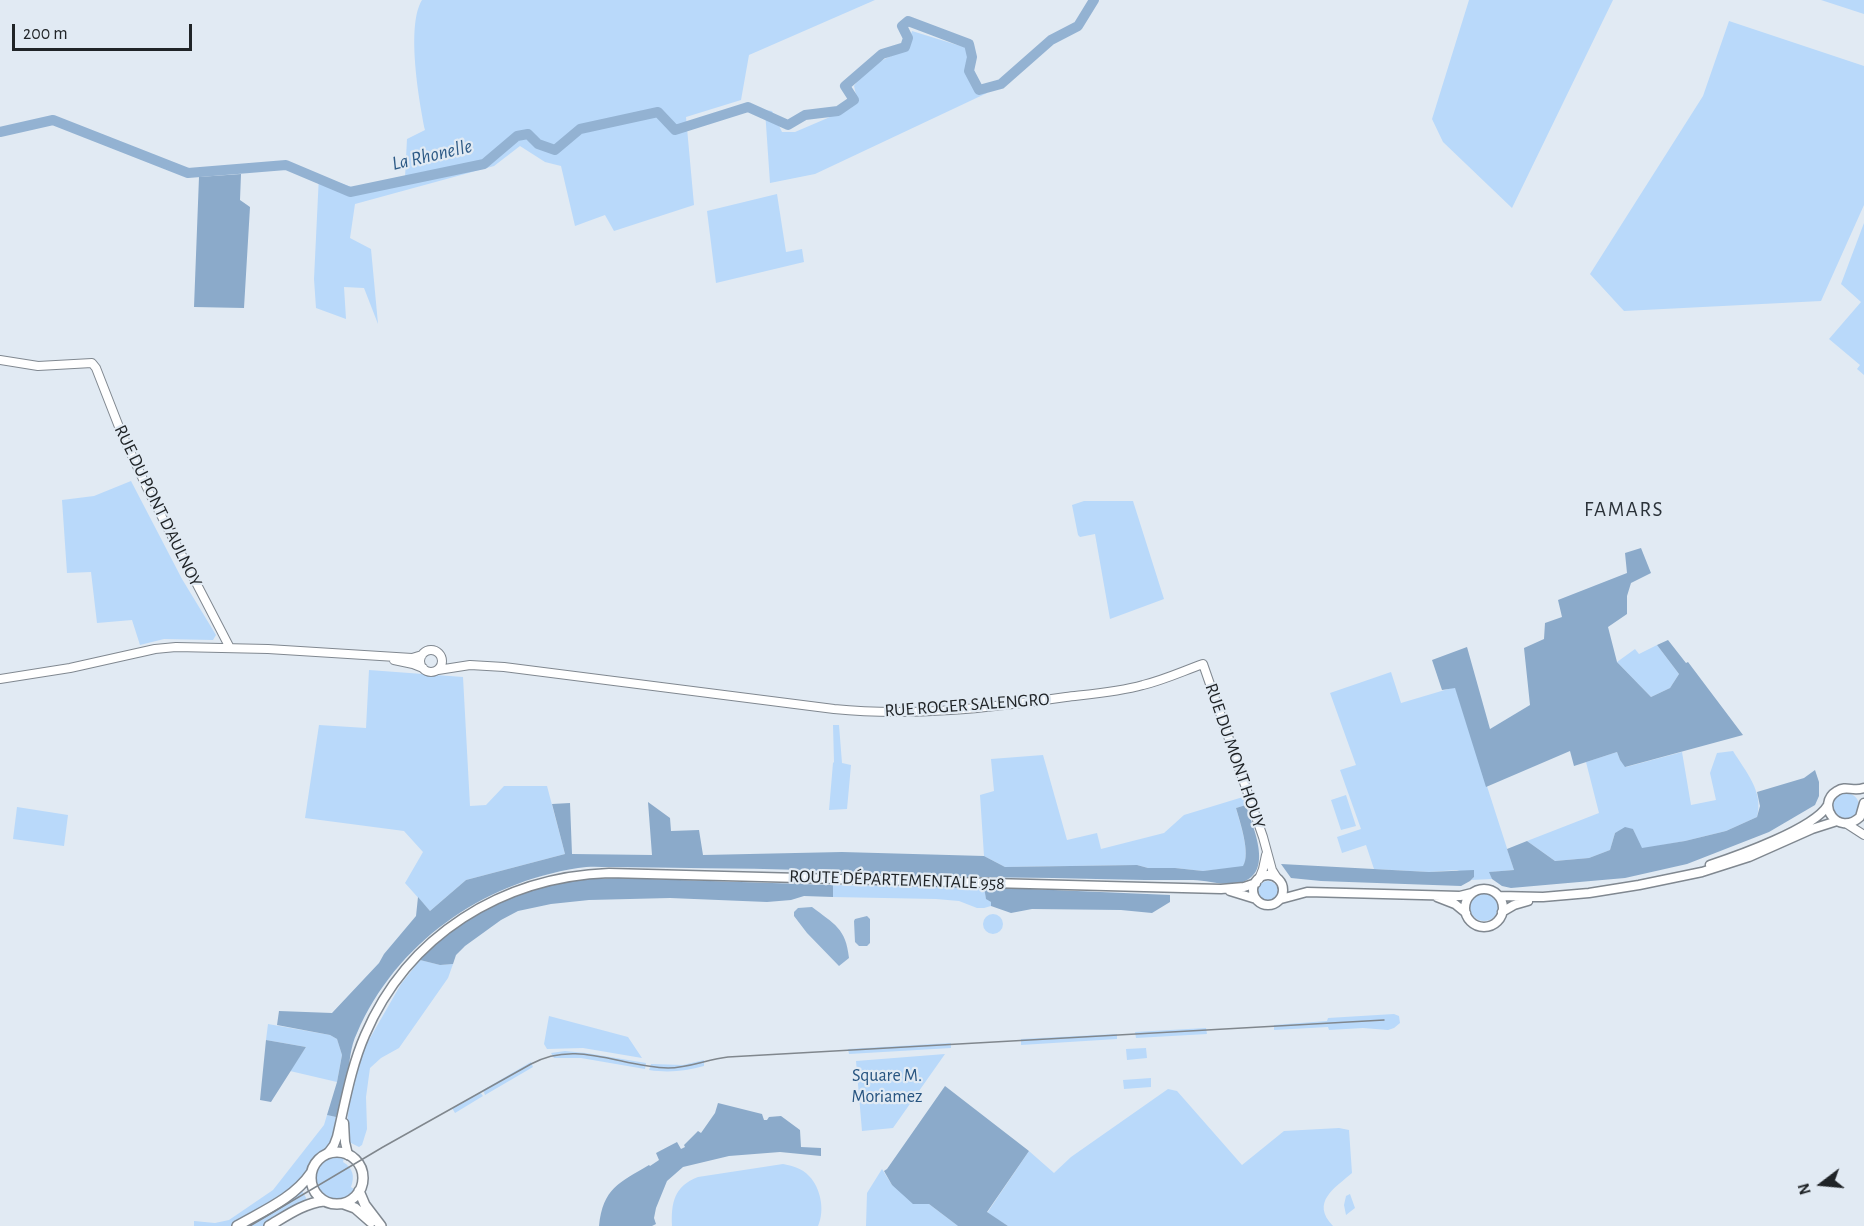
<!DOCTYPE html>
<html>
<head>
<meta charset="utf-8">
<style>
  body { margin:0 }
  #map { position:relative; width:1864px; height:1226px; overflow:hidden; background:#e1eaf3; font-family:"Alegreya Sans",sans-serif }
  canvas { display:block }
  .north { position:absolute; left:1792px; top:1154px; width:60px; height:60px; -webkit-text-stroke:4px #e1eaf3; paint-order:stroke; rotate:254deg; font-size:16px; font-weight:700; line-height:24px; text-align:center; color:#202427 }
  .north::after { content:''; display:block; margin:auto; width:21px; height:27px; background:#202427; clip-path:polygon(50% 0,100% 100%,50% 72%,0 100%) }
  .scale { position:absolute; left:12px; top:24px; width:180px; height:27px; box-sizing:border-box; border:3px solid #202427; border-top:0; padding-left:8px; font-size:18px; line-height:21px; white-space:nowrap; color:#202427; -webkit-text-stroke:4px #e1eaf3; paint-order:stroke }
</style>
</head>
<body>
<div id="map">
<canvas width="1864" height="1226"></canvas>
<div class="north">N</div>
<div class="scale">200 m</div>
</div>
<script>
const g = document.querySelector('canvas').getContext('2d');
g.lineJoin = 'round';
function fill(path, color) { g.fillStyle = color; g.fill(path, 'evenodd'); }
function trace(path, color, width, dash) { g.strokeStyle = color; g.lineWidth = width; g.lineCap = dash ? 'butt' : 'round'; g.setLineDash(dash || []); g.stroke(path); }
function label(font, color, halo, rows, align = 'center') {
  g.font = font + ' "Alegreya Sans",sans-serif'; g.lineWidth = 4.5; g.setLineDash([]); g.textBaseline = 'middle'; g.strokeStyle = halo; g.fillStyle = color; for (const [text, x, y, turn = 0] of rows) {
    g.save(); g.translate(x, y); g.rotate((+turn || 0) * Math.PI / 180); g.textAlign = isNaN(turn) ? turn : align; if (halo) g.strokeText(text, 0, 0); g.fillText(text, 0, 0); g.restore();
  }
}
const green = new Path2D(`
  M422,0H875L749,55L741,100L686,117L694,205L614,231L605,215L575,226L561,166L545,162L520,146L494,166L355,204L350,238L371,249L378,324L364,288L344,287L346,319L316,308L314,279L319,175L354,188L405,178L407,139L425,130C419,100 406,26 422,0Z
  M1469,0H1613L1512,208L1443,142L1432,119Z
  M1821,0H1864V14Z
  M1729,21L1864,66V205L1821,301L1624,311L1590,274L1703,96Z
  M912,31L967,48L977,81L987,93L815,174L770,183L765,110L772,111L782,132H795L851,108L857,99L854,86C869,65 883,59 906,50Z
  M777,194L786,252L802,249L804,262L716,283L707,211Z
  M1864,223V375L1857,369L1860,365L1829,339L1861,302L1841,284Z
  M131,481L182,579L216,635L213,640L164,639L140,645L132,620L97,623L91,572L67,573L62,500L94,496Z
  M1084,501H1133L1164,599L1110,619L1095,534L1080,537L1078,535L1072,505Z
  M1657,645L1679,674L1670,688L1651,697L1617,662L1635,649L1639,654Z
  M369,670L463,677L470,806L486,805L504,786H547L565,854L466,880L430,911L405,883L423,852L404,831L305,818L319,725L366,728Z
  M1391,672L1401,703L1455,687L1514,870L1490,872L1492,879L1471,880L1474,877L1457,870L1429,872L1374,869L1366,845L1342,853L1337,837L1361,829L1340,770L1356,765L1330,693Z
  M833,725H839L842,763L851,765L847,809L829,810L833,763L834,762Z
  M1733,751C1746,772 1764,792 1757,817L1726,831L1685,841L1641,849L1633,829L1615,833L1610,850L1589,858L1555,861L1527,841L1599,813L1586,762L1617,752L1620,760L1626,767L1682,752L1691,805L1716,800L1710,773L1717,753Z
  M1043,755L1067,840L1097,833L1101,849L1164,833L1184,815L1243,797L1246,805L1236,808C1240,823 1251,854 1243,867L1203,871L1175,868H1148L1137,865L1005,867L984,856L980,795L994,791L991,759Z
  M1833 806a13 13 0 1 1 26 0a13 13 0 1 1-26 0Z
  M1346,795L1356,826L1341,830L1331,800Z
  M17,807L68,815L64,846L13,839Z
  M1258 891a10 10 0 1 1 20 0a10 10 0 1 1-20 0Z
  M833,885L984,887L986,898L991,902V906L984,908H977L959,901L936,899L833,897Z
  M1470 907a14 14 0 1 1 28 0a14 14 0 1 1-28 0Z
  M983 924a10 10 0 1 1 20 0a10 10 0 1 1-20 0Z
  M420,960L440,965L453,964L448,978L399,1048L381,1058L370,1068L366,1097L367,1129L362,1145L359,1147L349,1142L347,1123L351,1090L362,1052L401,984Z
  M1394,1014L1399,1016L1400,1023L1394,1028L1388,1030L1363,1028L1329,1030L1328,1027L1274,1030V1025L1327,1021L1328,1018Z
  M549,1016L628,1037L642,1058L583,1048L547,1049L544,1044Z
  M268,1024L330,1035L337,1039L342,1055L337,1082L290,1071L306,1047L266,1040Z
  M1206,1028L1207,1034L1136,1038L1135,1032Z
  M1117,1034V1039L1021,1045V1039Z
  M951,1043V1048L849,1054L848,1049Z
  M1146,1048L1147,1058L1127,1060L1126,1049Z
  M565,1051L586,1053L646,1063L645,1069L581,1058H554L551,1053Z
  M945,1054L893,1128L862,1131L856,1061Z
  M704,1060V1066C686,1071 669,1073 649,1070L651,1064L683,1065Z
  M531,1062L533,1067L485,1095L483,1090Z
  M1151,1078V1087L1124,1089L1123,1080Z
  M1168,1089L1177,1091L1242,1165L1284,1131L1339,1128L1349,1130L1352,1173C1335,1188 1310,1202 1333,1226H1008L987,1213L1029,1151L1054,1173L1071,1157Z
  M480,1092L483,1096L455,1113L452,1108Z
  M327,1115L336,1117L331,1145L312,1159L308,1165L305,1178L294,1188L233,1226H194V1221L215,1223L229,1220L273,1190L324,1125Z
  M335,1156L344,1158L343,1162C353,1168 355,1176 351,1187L355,1190C342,1206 320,1201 315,1181C314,1167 321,1159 335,1156Z
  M783,1164C792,1166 802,1168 809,1176C821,1188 825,1211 818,1226H672C671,1203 674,1186 698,1177Z
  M882,1169L892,1185L929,1204L958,1226H866L867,1193Z
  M301,1189L309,1203L266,1226H240Z
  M1350,1194L1355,1208L1346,1215L1344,1205L1346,1196Z`);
const forest = new Path2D(`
  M241,174L240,200L250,207L244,308L194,307L199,177Z
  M1641,548L1651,573L1631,583L1627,596V614L1608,627L1617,662L1651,697L1670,688L1679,674L1657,645L1668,640L1686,663L1688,662L1743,735L1625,767L1620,760L1617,752L1574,766L1570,751L1486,787L1455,688L1442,690L1432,660L1467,647L1490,729L1530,705L1524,648L1544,639L1545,623L1562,617L1558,600L1627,573L1625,553Z
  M1815,770L1819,782V796L1815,805L1769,832L1687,864L1625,878L1511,888L1502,886L1492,879L1489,872L1514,870L1507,849L1527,841L1555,861L1589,858L1610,850L1615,833L1625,827L1633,829L1642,848L1685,841L1726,831L1757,817L1760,806L1757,792L1804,778Z
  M648,802L670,818L671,831L699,830L703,855L842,852L984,856L1005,867L1137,865L1148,868H1175L1203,871L1243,866C1251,854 1240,822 1236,808L1246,805C1252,825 1272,867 1247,880C1230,889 1210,880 1193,880C1161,880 1129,880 1097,879C1040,877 982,878 924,876C883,875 843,871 802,870C738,868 674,868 610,867C600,867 589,866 578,868C482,883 396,943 357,1033C350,1047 350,1062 347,1078C344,1091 340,1104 336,1117L327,1115L337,1082L342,1055L337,1039L330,1035L277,1025L279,1011L332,1013L379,963L384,954L416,916L418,897L430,911L466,880L565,854L552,804L570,803L572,854L652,855Z
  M1281,864L1429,872L1474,870V877L1470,881L1461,886L1321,881L1291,878Z
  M618,878L833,885V897L804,896L791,900L767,902L670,898L589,900L551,904L518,911L501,920L465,946L456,955L453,964L440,965L420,960C451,923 511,891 558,882C577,878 599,879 618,878Z
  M984,887L1170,895V902L1152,913L1121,910L1032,909L1011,913L991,906V902L986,899Z
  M266,1040L306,1047L271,1102L260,1100Z
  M945,1086L1029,1151L987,1212L1008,1226H958L929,1204H913L892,1185L884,1171L887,1169Z
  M718,1103L762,1114L764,1120H767L769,1117L781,1116L800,1130L801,1147L821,1148V1156L780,1152L729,1156L683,1167L667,1181L656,1208L654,1218L656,1224L652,1226H599C603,1188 619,1183 649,1165L650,1166L659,1160L656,1153L677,1142L681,1149L685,1147L684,1145L698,1131L701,1133L715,1113Z`);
const water = new Path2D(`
  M812,907C834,924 846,928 849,958L839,966L807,933L794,916V912L798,908Z
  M867,916L870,919V943L867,946H859L855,942L854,921L855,919Z`);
const river = new Path2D(`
  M0,132L53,120L188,173L286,165L350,192L484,164L517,136L528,134L538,144L555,150L580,129L658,112L675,130L748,107L788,125L805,115L838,111L854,100L845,86L882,54L905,47L908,38L902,26L908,21L969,44L972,57L969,71L979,90L1001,84L1051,40L1078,26L1094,0`);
const tertiary = new Path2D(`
  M0,360L38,366L92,363L96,368L121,432L149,492L230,648
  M420 661a11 11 0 1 1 22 0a11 11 0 1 1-22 0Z
  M394,660L413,664L423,668
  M438,670L470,665L504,667L834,709C912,717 989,708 1066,697C1092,694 1118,692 1143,685C1164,680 1183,671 1203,664L1263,837L1272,870L1277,878
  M0,679L70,668L155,649L176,647L268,649L412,658L422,655
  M1847,824L1864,835
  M1259,879L1263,869L1266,855`);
const secondary = new Path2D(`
  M1864,788C1853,792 1846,785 1837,791C1815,804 1838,837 1860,817L1864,803
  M1710,865C1737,856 1814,829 1828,805
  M1253 890a15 15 0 1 1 30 0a15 15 0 1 1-30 0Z
  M1465 908a19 19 0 1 1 38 0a19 19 0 1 1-38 0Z
  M1230,891L1256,899
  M1499,896L1543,897L1589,893L1639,885L1702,872L1749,857L1812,829L1837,821
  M1437,897L1455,904L1466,913
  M1281,899L1307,892L1460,896L1472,893
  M1502,912L1514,905L1528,901
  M344,1123L345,1142L348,1155
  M328,1153L334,1145L337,1137C345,1103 351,1067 365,1035C408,935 502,877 609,873L1221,889L1244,887L1256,883`);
const primary = new Path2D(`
  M311 1178a26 26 0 1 1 52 0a26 26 0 1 1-52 0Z
  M359,1191L365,1205L381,1226
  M344,1204L355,1208L371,1222
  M237,1226C263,1211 294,1198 311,1173
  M269,1226C286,1216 304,1203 324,1201`);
const tram = new Path2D(`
  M250,1226L383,1147L531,1064C576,1039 621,1067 668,1068C689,1068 708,1059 728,1057L1384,1020`);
const streetNames = [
  ["RUE DU PONT D'AULNOY",158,506,64],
  ["RUE ROGER SALENGRO",967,705,-4],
  ["RUE DU MONT HOUY",1235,756,71],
  ["ROUTE DÉPARTEMENTALE 958",897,880,2]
];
const parkNames = [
  ["Square M.",887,1076],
  ["Moriamez",887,1097]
];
const waterNames = [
  ["La Rhonelle",432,155,-13]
];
const quarterNames = [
  ["FAMARS",1624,510]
];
fill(green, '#b9d9fa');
fill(forest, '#8baaca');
fill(water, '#93b2d2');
trace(river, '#93b2d2', 10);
trace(tertiary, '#808890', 10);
trace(secondary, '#808890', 11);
trace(primary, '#808890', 12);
trace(tertiary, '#fff', 8);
trace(secondary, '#fff', 8);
trace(primary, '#fff', 9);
trace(tram, '#80878d', 1.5);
label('18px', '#202427', '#e1eaf3', streetNames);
label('18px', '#275480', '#e1eaf3', parkNames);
label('italic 20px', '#2d5a86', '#e1eaf3', waterNames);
g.letterSpacing = '1.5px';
label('21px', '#2c333a', '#e1eaf3', quarterNames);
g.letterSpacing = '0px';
</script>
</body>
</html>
